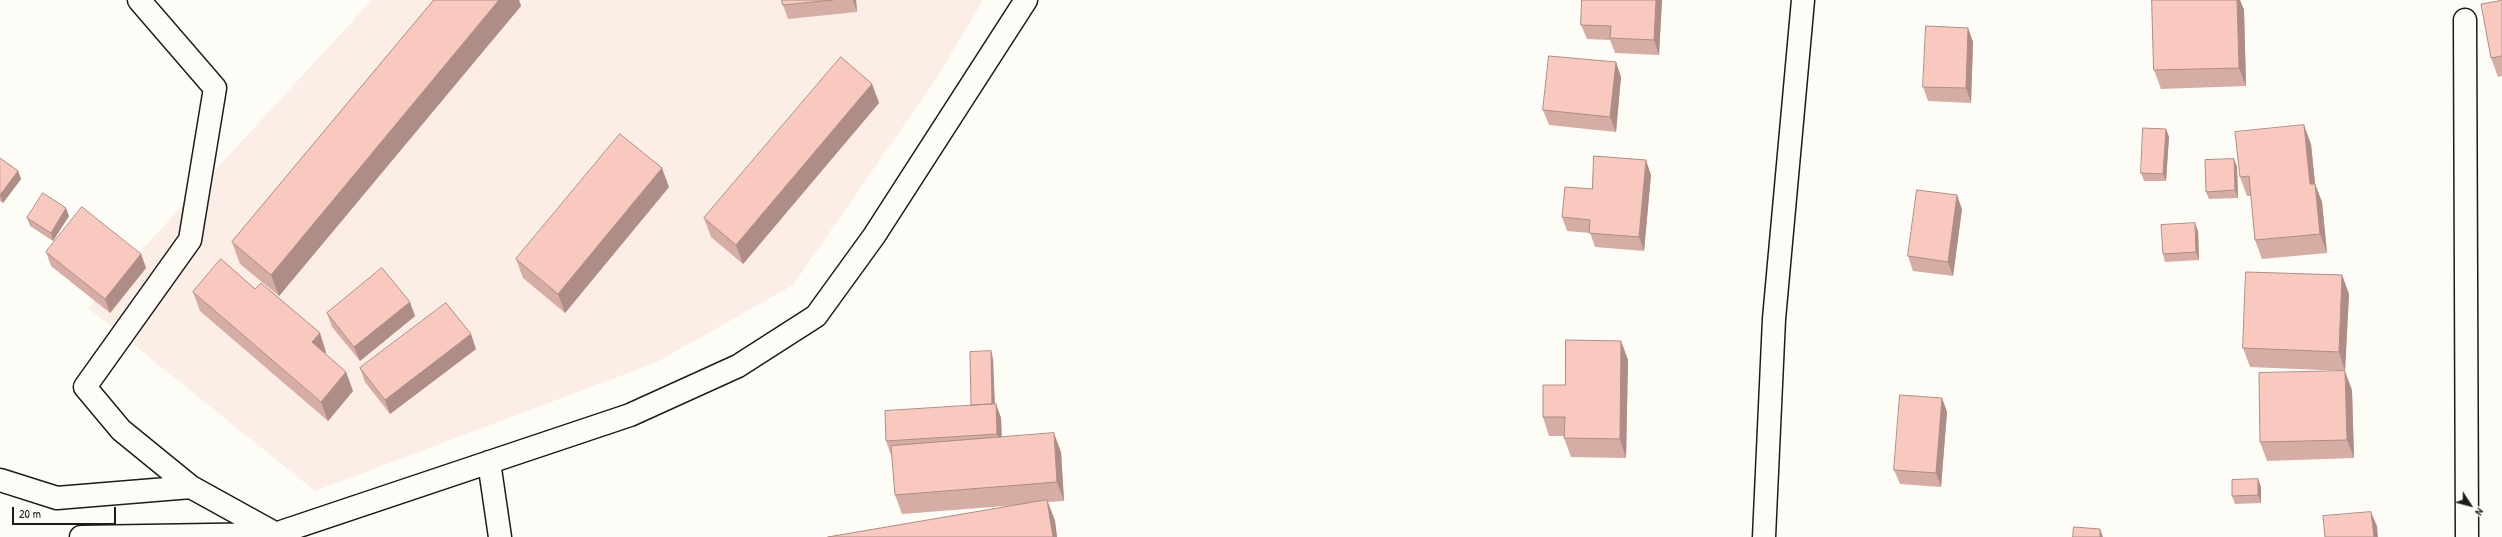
<!DOCTYPE html>
<html>
<head>
<meta charset="utf-8">
<style>
  body { margin:0 }
  #map { position:relative; width:2502px; height:537px; overflow:hidden; background:#fdfcf7; font-family:"Patrick Hand",sans-serif }
  canvas { display:block }
  .north { position:absolute; left:2450px; top:485px; width:40px; height:40px; -webkit-text-stroke:3px #fdfcf7; paint-order:stroke; rotate:126deg; font-size:11px; font-weight:700; line-height:16px; text-align:center; color:#1c1c1c }
  .north::after { content:''; display:block; margin:auto; width:14px; height:18px; background:#1c1c1c; clip-path:polygon(50% 0,100% 100%,50% 72%,0 100%) }
  .scale { position:absolute; left:12px; top:507px; width:104px; height:18px; box-sizing:border-box; border:2px solid #1c1c1c; border-top:0; padding-left:5px; font-size:12px; line-height:14px; white-space:nowrap; color:#1c1c1c; -webkit-text-stroke:3px #fdfcf7; paint-order:stroke }
</style>
</head>
<body>
<div id="map">
<canvas width="2502" height="537"></canvas>
<div class="north">N</div>
<div class="scale">20 m</div>
</div>
<script>
const g = document.querySelector('canvas').getContext('2d');
g.lineJoin = 'round';
function fill(path, color) { g.fillStyle = color; g.fill(path, 'evenodd'); }
function trace(path, color, width, dash) { g.strokeStyle = color; g.lineWidth = width; g.lineCap = dash ? 'butt' : 'round'; g.setLineDash(dash || []); g.stroke(path); }
const built = new Path2D(`
  M372,0H983L936,79L793,285L657,362L315,491L88,308Z`);
const minor = new Path2D(`
  M139,0L215,88L190,240L85,387L121,430L191,487
  M2465,20L2467,537
  M489,462L500,537
  M0,480L57,498L191,487L276,534
  M81,537L276,534
  M266,537L630,415L738,366L816,316L874,236L1026,0
  M1764,537L1774,319L1803,0`);
const wall = new Path2D(`
  M434,0H519L521,6L279,296L240,264L232,242Z
  M782,0H856L857,12L788,19L783,5Z
  M1582,0H1662L1659,55L1615,53L1610,40L1587,39L1581,25Z
  M2152,0H2240L2244,10L2246,86L2161,89L2154,70Z
  M2502,0V76L2498,77L2491,58L2499,1Z
  M1968,28L1973,42L1971,103L1928,101L1923,87Z
  M1616,62L1621,77L1616,132L1549,125L1543,110Z
  M872,84L879,103L743,264L711,237L704,218Z
  M2166,129L2169,137L2166,181H2144L2141,173Z
  M2311,144L2315,184L2322,202L2327,253L2262,259L2255,240L2251,196H2247L2240,177Z
  M0,158L18,171L21,179L3,203L0,201Z
  M2237,166L2238,198L2209,199L2206,192Z
  M1651,175L1644,251L1595,247L1590,233L1567,231L1562,217L1592,189Z
  M669,187L565,313L523,278L516,259Z
  M1962,209L1953,276L1913,271L1908,256Z
  M69,216L53,241L30,226L27,218Z
  M2198,231L2199,260L2165,262L2163,254Z
  M46,252L141,254L146,268L110,313L51,266Z
  M2342,275L2349,294L2345,371L2250,367L2243,348Z
  M193,292L326,352L325,354L346,372L353,391L328,421L200,311Z
  M327,313L415,316L360,361L332,327Z
  M1621,341L1628,360L1626,458L1571,457L1564,438V436H1549L1543,417L1565,385Z
  M476,349L390,414L365,382L360,368Z
  M991,351L993,359L995,404H996L1001,418L1002,438L1061,452L1064,501L1048,502L1055,521L1057,537H828L1018,505L902,514L895,495L892,455H891L886,441L971,405Z
  M2352,390L2354,458L2267,461L2260,442Z
  M1942,398L1947,412L1941,487L1900,484L1894,470Z
  M2261,487V503L2235,504L2232,496Z`);
const shadedWall = new Path2D(`
  M499,0H519L521,6L279,296L271,275Z
  M853,0H856L857,12Z
  M1656,0H1662L1659,55L1654,40Z
  M2237,0H2240L2244,10L2246,86L2239,68Z
  M1968,28L1973,42L1971,103L1966,88Z
  M1616,62L1621,77L1616,132L1610,117Z
  M872,84L879,103L743,264L736,245Z
  M2304,125L2311,144L2317,203L2310,184Z
  M2166,129L2169,137L2166,181L2163,174Z
  M2234,159L2237,166L2238,198L2235,190Z
  M1646,160L1651,175L1644,251L1639,237Z
  M662,168L669,187L565,313L558,294Z
  M18,171L21,179L3,203L0,195Z
  M2315,184L2322,202L2327,253L2320,234Z
  M1957,195L1962,209L1953,276L1948,262Z
  M66,208L69,216L53,241L51,233Z
  M2195,223L2198,231L2199,260L2196,252Z
  M141,254L146,268L110,313L105,299Z
  M2342,275L2349,294L2345,371L2339,352Z
  M410,302L415,316L360,361L354,347Z
  M320,333L326,352L319,361L312,342Z
  M471,334L476,349L390,414L385,400Z
  M1621,341L1628,360L1626,458L1620,439Z
  M991,351L993,359L995,414L992,406Z
  M2345,371L2352,390L2354,458L2347,440Z
  M346,372L353,391L328,421L321,402Z
  M1942,398L1947,412L1941,487L1936,473Z
  M996,404L1001,418L1002,449L997,434Z
  M1054,433L1061,452L1064,501L1057,482Z
  M2258,479L2261,487V503L2258,495Z
  M1047,500L1055,521L1057,537H1053Z
  M2371,512L2377,526L2378,537H2374Z
  M2100,529L2103,537H2100Z`);
const building = new Path2D(`
  M434,0H499L271,275L232,242Z
  M782,0H833L783,5Z
  M1582,0H1656L1654,40L1610,38L1611,26L1581,25Z
  M2152,0H2237L2239,68L2154,70Z
  M2499,0H2502V56L2491,58L2481,4L2499,1Z
  M1926,26L1968,28L1966,88L1923,87Z
  M1549,56L1616,62L1610,117L1543,110Z
  M841,57L872,84L736,245L704,218Z
  M2304,125L2310,184H2315L2320,234L2255,240L2249,176L2240,177L2235,132Z
  M2143,128L2166,129L2163,174L2141,173Z
  M620,134L662,168L558,294L516,259Z
  M1594,156L1646,160L1639,237L1589,233L1590,220L1562,217L1565,187L1592,189Z
  M0,158L18,171L0,195Z
  M2234,159L2235,190L2206,192L2205,160Z
  M1917,190L1957,195L1948,262L1908,256Z
  M43,193L66,208L51,233L27,218Z
  M82,207L141,254L105,299L46,252Z
  M2195,223L2196,252L2163,254L2161,225Z
  M221,259L255,289L261,283L320,333L312,342L346,372L321,402L193,292Z
  M382,268L410,302L354,347L327,313Z
  M2246,272L2342,275L2339,352L2243,348Z
  M446,303L471,334L385,400L360,368Z
  M1566,340L1621,341L1620,439L1564,438L1565,417H1543V385H1565Z
  M991,351L992,404L971,405L970,352Z
  M2345,371L2347,440L2260,442L2259,373Z
  M1900,395L1942,398L1936,473L1894,470Z
  M996,404L997,434L886,441L885,411Z
  M1054,433L1057,482L895,495L891,446Z
  M2258,479V495L2232,496V480Z
  M1047,500L1053,537H828Z
  M2371,512L2374,537H2325L2323,516Z
  M2074,527L2100,529V537H2073Z`);
fill(built, '#fcede6');
trace(minor, '#1c1c1c', 25);
trace(minor, '#fdfcf7', 22);
fill(wall, '#d6ada4');
fill(shadedWall, '#ae8d86');
fill(building, '#f9c9bf');
trace(building, '#ae8d86', 1);
</script>
</body>
</html>
